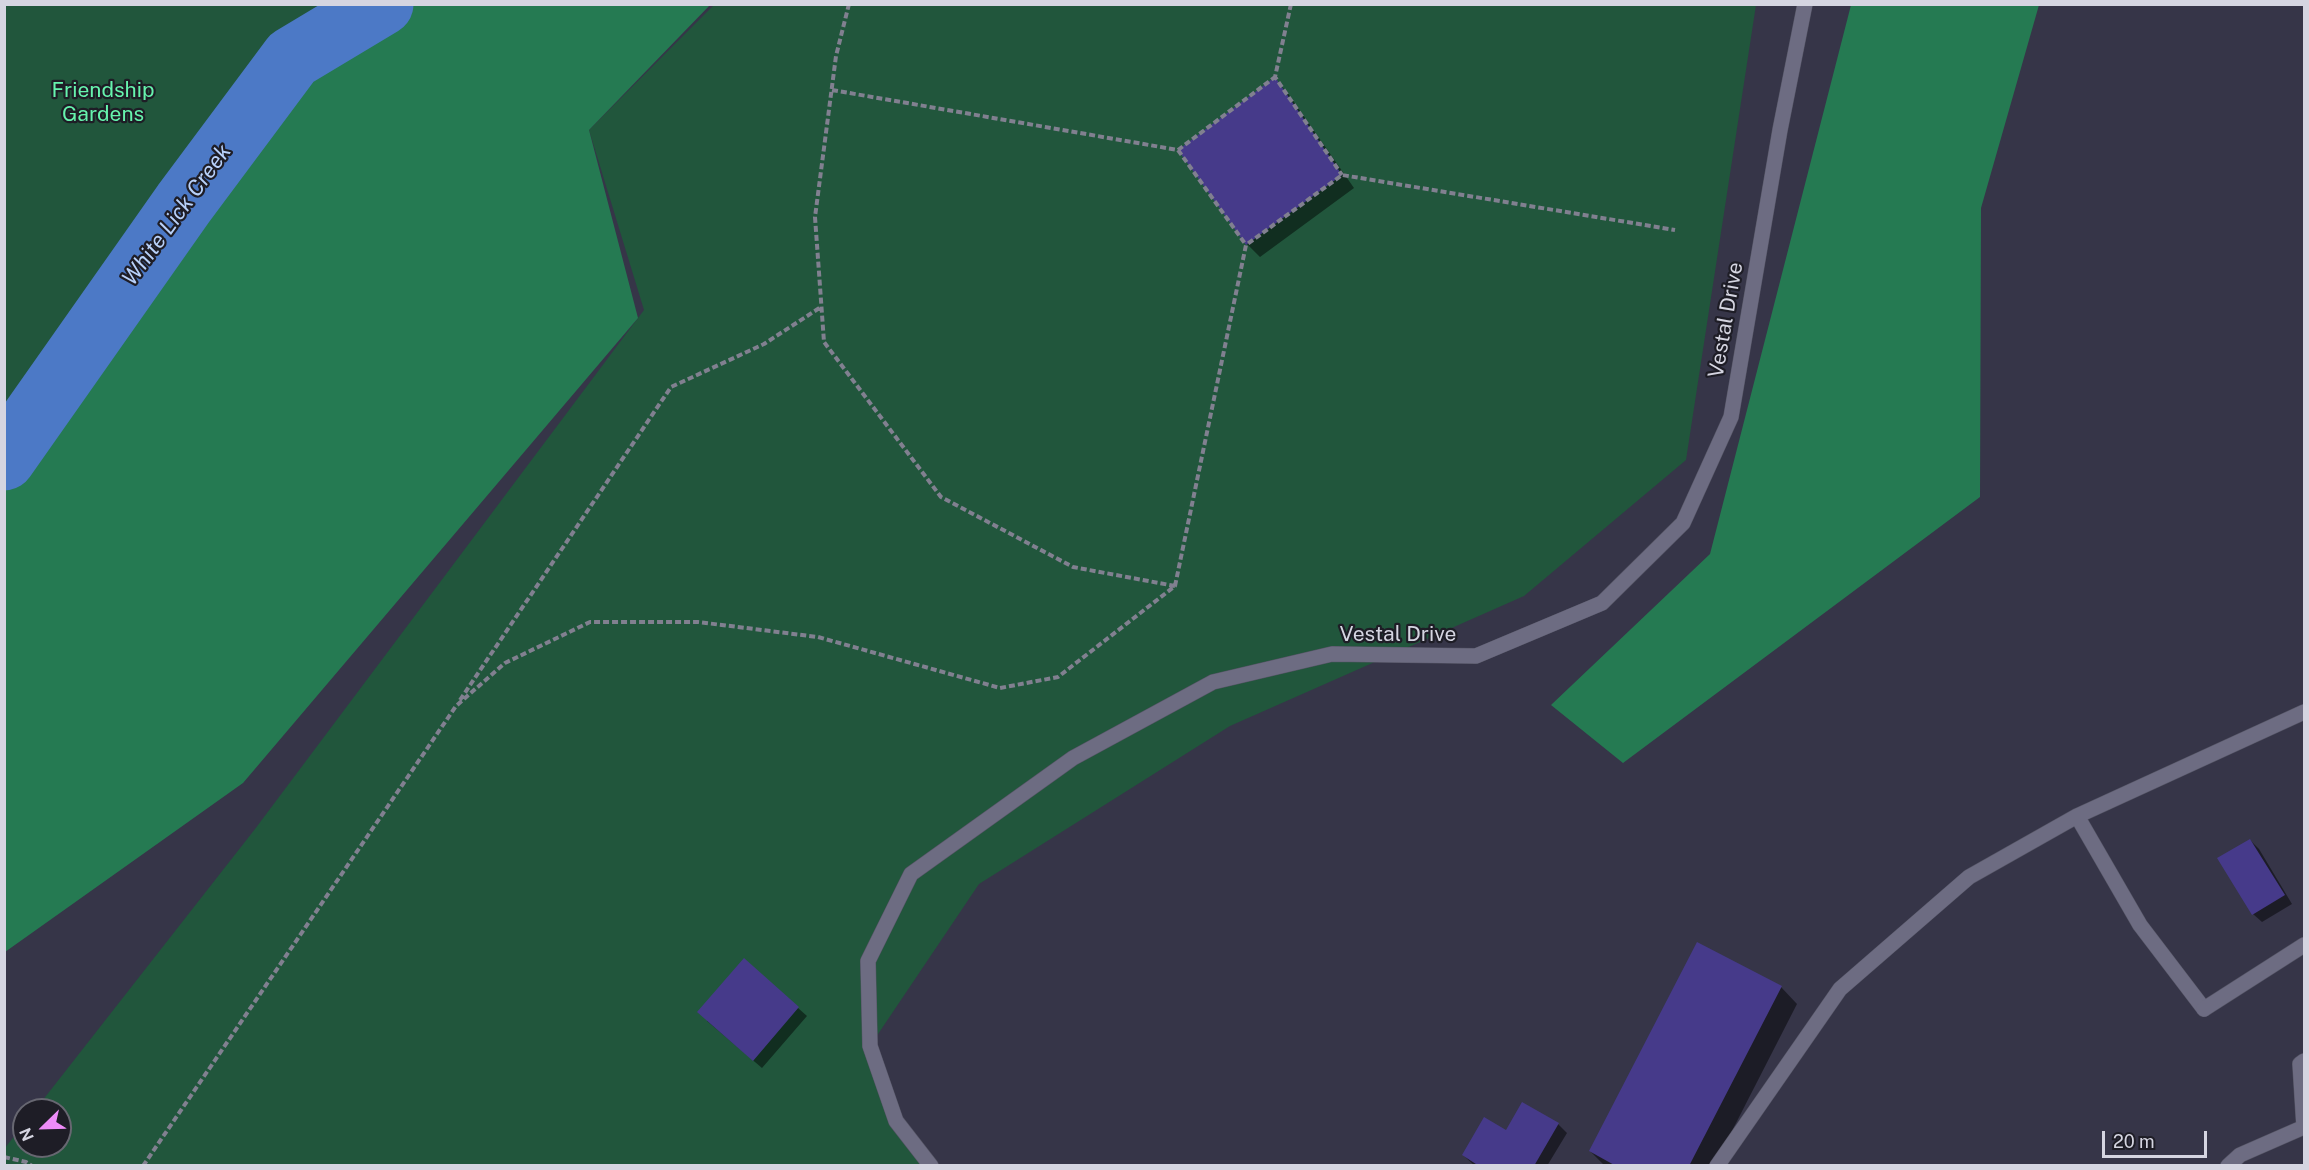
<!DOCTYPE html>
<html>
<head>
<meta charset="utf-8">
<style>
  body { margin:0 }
  #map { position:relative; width:2309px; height:1170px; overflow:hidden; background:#363548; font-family:"Public Sans",sans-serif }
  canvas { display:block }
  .frame { position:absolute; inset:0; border:6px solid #d5d5e1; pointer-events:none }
  .north { position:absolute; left:12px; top:1098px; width:60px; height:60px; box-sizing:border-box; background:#1e1d26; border:2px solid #676771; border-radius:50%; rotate:247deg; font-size:16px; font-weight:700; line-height:24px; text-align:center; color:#d5d5e1 }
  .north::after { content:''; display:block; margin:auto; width:21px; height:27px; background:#ee8bf8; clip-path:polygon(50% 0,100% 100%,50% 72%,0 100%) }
  .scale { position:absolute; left:2102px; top:1131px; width:105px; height:27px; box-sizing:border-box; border:3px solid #d5d5e1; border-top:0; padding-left:8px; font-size:18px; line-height:21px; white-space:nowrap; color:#d5d5e1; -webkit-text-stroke:4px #1e1d26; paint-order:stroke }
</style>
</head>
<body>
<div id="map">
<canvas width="2309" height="1170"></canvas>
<div class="frame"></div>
<div class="north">N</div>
<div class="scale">20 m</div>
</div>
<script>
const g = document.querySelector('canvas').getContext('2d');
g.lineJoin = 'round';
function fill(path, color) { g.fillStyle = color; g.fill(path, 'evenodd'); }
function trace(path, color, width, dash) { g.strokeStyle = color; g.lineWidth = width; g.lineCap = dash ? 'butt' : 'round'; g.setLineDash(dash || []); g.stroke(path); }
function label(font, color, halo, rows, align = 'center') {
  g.font = font + ' "Public Sans",sans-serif'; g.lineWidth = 4.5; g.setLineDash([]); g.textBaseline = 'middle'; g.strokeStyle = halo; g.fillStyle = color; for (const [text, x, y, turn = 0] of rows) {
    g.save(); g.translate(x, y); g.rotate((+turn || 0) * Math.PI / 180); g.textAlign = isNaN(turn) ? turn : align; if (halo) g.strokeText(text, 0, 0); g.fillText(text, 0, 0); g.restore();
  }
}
const green = new Path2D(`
  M5,5H382L292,58L212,114L5,461Z
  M714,5H1756L1686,460L1524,596L1230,726L979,884L870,1046L896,1121L931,1165L5,1166L4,1149L24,1124V1146H60V1110H35L255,829L644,310L589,130Z`);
const forest = new Path2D(`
  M386,5H710L589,130L638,318L243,783L5,952V446L224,106Z
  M1851,5H2039L1981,208L1980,497L1623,763L1551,705L1710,554Z`);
const shadow = new Path2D(`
  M1274,79L1287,92L1354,188L1260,257L1247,244L1180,150Z
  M2250,840L2259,849L2292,904L2262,922L2253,914Z
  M744,960L807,1016L762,1068L707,1021Z
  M1781,987L1797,1004L1714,1166H1605L1590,1151Z
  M1558,1124L1567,1133L1547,1166H1475L1463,1155L1507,1132Z`);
const river = new Path2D(`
  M4,459L184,203L292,58L382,4`);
const building = new Path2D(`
  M1275,77L1342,175L1246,245L1178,150Z
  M2250,839L2285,895L2252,915L2217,858Z
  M1697,942L1782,986L1689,1166H1616L1589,1151Z
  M744,958L799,1007L753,1061L697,1012Z
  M1522,1102L1559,1123L1534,1166H1479L1462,1155L1484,1117L1506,1130Z`);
const path = new Path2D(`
  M1291,4L1275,77L1342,175
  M832,90L1178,150L1275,77
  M1178,150L1246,245
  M1175,586L1246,245L1342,175L1675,230
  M460,700L671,387L764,344L821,307
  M4,1157L26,1162L32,1166
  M143,1166L456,706L505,663L590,622H698L818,637L1000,688L1058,677L1175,586L1073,567L941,497L824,342L815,217L836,56L849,4`);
const service = new Path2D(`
  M2077,816L2140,925L2204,1009
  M2304,1061L2300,1064L2304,1128
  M1717,1166L1840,989L1969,877L2077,816L2304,712
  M2228,1166L2240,1155L2304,1127`);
const minor = new Path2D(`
  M2204,1009L2304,945`);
const tertiary = new Path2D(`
  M931,1166L896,1121L870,1046L868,961L911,874L1073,758L1213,682L1332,654L1476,656L1602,603L1683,523L1731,417L1780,130L1805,4`);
const parkNames = [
  ["Friendship",103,91],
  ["Gardens",103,115]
];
const streetNames = [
  ["Vestal Drive",1726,320,-80],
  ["Vestal Drive",1398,635]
];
const waterNames = [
  ["White Lick Creek",177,215,-54]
];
fill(green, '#21563c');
fill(forest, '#257a52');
fill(shadow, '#0007');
trace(river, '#4c79c6', 63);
fill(building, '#463a8a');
trace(service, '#545464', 16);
trace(minor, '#545464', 16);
trace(tertiary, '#545464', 16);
trace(path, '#818090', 4, [6, 3]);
trace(service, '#6d6c82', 15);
trace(minor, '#6d6c82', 15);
trace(tertiary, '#6d6c82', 15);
label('21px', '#66f3ad', '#1e1d26', parkNames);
label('21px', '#d5d5e1', '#1e1d26', streetNames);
label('italic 22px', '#b8d1fa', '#1e1d26', waterNames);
</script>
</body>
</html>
